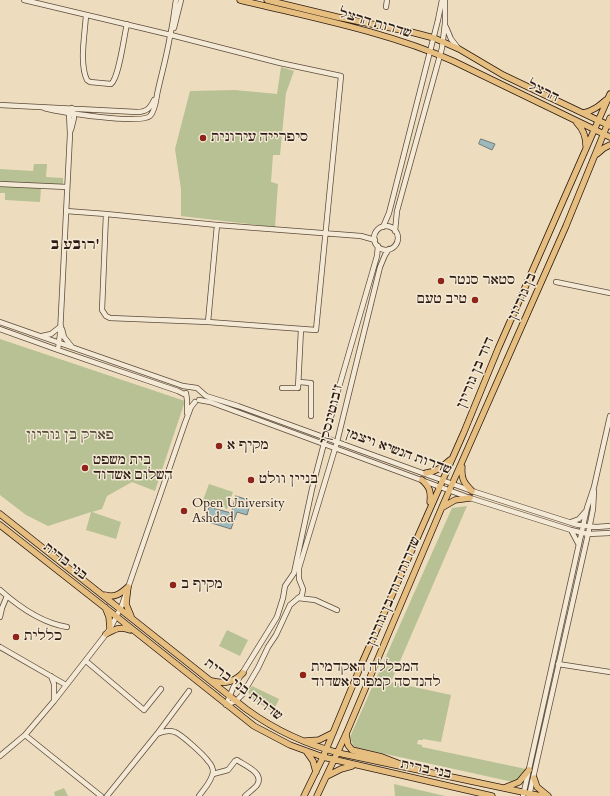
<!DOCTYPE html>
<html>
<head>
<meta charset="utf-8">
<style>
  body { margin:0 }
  canvas { display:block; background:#edddbe }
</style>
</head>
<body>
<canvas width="610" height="796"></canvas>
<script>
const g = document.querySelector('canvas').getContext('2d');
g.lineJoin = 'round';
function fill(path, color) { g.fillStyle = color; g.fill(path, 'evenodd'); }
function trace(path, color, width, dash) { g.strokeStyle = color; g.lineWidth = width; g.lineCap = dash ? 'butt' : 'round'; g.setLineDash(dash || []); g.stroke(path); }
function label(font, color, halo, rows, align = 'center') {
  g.font = font + ' Cardo,"Frank Ruhl Libre",serif'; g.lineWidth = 3; g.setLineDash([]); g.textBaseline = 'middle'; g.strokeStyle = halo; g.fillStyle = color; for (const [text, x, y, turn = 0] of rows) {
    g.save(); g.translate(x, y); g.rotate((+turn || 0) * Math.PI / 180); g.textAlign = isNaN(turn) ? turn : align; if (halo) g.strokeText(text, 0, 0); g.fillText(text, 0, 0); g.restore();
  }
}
const green = new Path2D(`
  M281,67L294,71L286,93L280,155H273L271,182L278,184L275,227L181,216V189L175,149L190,91L235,90L277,94Z
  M34,164H47L46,177L63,178V186L0,182V169L33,171Z
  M0,186L41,188L40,202L5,200V193H0Z
  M0,339L185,401L155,491L132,482L107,496L102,509L92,512L121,522L116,539L86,530L91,512L48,526L26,515L0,495Z
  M209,484L233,492L227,509L203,500Z
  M467,506L391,682L451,695L441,742L423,739V740H418L417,744L422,745V747L526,769L521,778L513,782L354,747L350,737L452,508Z
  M227,630L248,640L240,656L219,646Z
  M252,686L279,699L273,712L251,698L248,691Z
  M394,784L445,796H395Z
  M64,788L68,796H55L54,792Z`);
const water = new Path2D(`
  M481,139L495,144L492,150L479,144Z
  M236,496L251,501L247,515L237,512L231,529L205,521L209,507L231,513Z`);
const minor = new Path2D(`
  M24,0L171,35L280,63L341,76L316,330L208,322L110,318L106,316L102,310L106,214
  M386,7L387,0
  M86,15C85,33 79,64 87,80L90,82L111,84C119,78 124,36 127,24
  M446,27L451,39L458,48
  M174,28L181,0
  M0,105L137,112C147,112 150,108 154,100
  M44,108C60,112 139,125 150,116C156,110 156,98 158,90C162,72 167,55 170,36C173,24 174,12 176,0
  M71,130L74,118L73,112
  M0,184L67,187
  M66,211L106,214L217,225L361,236L375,240
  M374 238a12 12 0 1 1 24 0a12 12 0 1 1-24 0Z
  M383,227L389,213L438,20L442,0
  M395,231L397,211L442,48L445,23V0
  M556,282L610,293
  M0,322L183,386L197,388L206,396L238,406L472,491L578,525L596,527L610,526
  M208,322L217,225
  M0,329L58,350L178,391L186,395
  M62,329L64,337L72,347
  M42,336L51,334L61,326
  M58,350L60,334L70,134L69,113L72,108
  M299,382L311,383V416
  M282,388H298L301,329
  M186,393L187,400V413
  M199,400L210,402L470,498L571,530L588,534L610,533
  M571,522L579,519L586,511
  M571,530L579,545
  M0,590C19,607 42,623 67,627
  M298,598L315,600L337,610
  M0,617L2,608L7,596
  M0,647L66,685
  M86,661L144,710L161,689
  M558,664L610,672
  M51,676L54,684V700
  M226,705L236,701L242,695L258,668L268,647L276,635L290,605L302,595L303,589L299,579V568L337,442L380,267L385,255L389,249
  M226,705L233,688L277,617L283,598L285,586L294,573L312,489L337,394L377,256L378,246
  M157,734L189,691
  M25,735L101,796
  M0,756L25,735L54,701L110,629L122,605L185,423L191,407L195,402
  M213,774L228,770L235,761L237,760C244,765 265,773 257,785C254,789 249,792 245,796
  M107,796L157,734C163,731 169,730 175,732C182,735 204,755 208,761C211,764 213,768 213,772C212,781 204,789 199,796
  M523,796L587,508L594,487L610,416
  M529,796L588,534L593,509L594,491`);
const major = new Path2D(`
  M240,0C309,17 388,32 453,61L610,137
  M267,0L337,17L411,32L434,38L459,49L503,75L610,126
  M583,113C593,111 599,106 606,100
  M577,123C583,129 586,137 586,146
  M597,154L604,148L610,145
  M462,467C461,479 464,483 472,491
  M426,473C436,472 442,467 450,460
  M422,480C430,487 431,492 430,502
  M443,507L455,500L470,498
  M0,514L246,709C276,731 307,745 343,754L541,796
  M0,525L117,617L254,726L290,745L323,757L492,796
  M128,587L126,604L131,616
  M105,595C115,598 120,594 128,587
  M105,607L109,617L110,629
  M106,634C115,629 121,626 130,630
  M212,681C225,684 234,682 243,673
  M346,734L348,745L352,750L382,757L400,764
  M305,741L319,740L333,733
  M306,751L313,761L316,772
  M327,776L341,769L352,766
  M534,778L537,787L548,796
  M504,788L519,782L529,770
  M304,796L323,757L362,663L464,432L498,349L610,94
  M317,796L346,734L442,507L566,226L610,118`);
const markers = [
  [203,138,4,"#8f2418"],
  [441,281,4,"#8f2418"],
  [475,300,4,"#8f2418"],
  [219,446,4,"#8f2418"],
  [85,468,4,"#8f2418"],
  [251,480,4,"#8f2418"],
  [184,511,4,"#8f2418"],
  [173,585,4,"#8f2418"],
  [16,637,4,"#8f2418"],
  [303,675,4,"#8f2418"]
];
const streetNames = [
  ["שדרות הרצל",375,24,16],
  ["הרצל",543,92,26],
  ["בן גוריון",523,297,-66],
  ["דוד בן גוריון",476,373,-67],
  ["ז'בוטינסקי",332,414,-76],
  ["שדרות הנשיא ויצמן",398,452,20],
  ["בני ברית",65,562,38],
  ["שדרות דוד בן גוריון",394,592,-67],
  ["שדרות בני ברית",243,690,37],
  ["בני ברית",426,770,12]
];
const poiNames = [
  ["סיפרייה עירונית",211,138],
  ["סטאר סנטר",449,281],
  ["טיב טעם",467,300,"right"],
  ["מקיף א",227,446],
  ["בית משפט",93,461],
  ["השלום אשדוד",93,476],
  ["בניין וולט",259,480],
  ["Open University",192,504],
  ["Ashdod",192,519],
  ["מקיף ב",181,585],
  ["כללית",24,637],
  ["המכללה האקדמית",311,668],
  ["להנדסה קמפוס אשדוד",311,683]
];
const parkNames = [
  ["פארק בן גוריון",70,436]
];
const neighbourhoodNames = [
  ["רובע ב'",75,246]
];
fill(green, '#b7c193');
fill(water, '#9eb9bc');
trace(water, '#717978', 1);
trace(minor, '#5d4b3d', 6);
trace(major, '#2d1a12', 7);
trace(minor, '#f3e9d5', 4.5);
trace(major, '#e6be7f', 5.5);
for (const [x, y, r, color] of markers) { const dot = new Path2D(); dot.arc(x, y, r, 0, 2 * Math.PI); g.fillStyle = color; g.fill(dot); trace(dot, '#f3e9d5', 1.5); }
label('13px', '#2d1a12', '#f3e9d5', streetNames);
label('13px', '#2d1a12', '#f3e9d5', poiNames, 'left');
label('italic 13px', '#564c39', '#f3e9d5', parkNames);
label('bold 14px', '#2d1a12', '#f3e9d5', neighbourhoodNames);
</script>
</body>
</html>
